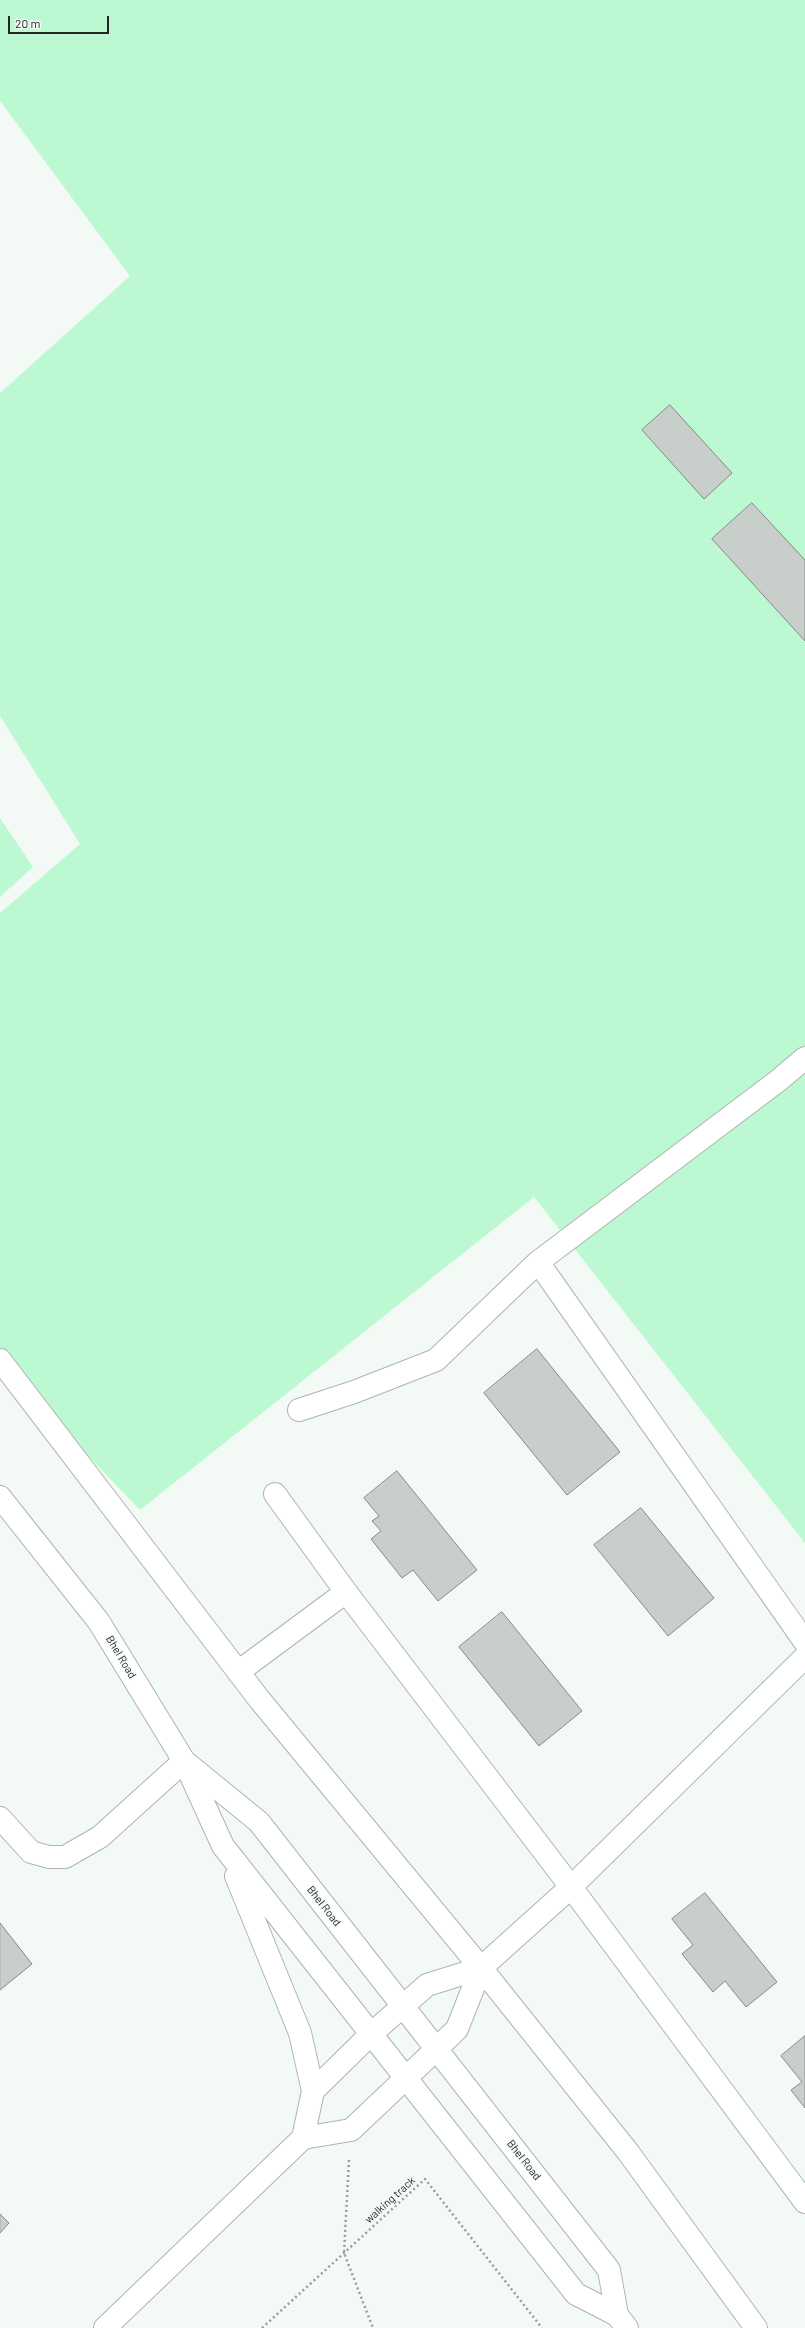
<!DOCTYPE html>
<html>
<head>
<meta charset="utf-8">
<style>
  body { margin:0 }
  #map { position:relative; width:805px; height:2328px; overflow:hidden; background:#f3faf6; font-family:Barlow,sans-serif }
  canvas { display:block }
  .scale { position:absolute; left:8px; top:16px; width:101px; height:18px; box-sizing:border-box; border:2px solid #242625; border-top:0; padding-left:5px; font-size:12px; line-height:14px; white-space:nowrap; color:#242625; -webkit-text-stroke:3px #f3faf6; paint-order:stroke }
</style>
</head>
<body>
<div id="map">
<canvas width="805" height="2328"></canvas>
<div class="scale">20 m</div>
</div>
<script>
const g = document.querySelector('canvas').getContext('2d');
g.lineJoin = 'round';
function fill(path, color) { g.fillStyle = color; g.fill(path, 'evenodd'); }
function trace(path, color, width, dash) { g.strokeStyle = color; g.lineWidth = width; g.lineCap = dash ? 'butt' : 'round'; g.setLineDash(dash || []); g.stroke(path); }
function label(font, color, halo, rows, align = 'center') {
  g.font = font + ' Barlow,sans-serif'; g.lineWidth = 3; g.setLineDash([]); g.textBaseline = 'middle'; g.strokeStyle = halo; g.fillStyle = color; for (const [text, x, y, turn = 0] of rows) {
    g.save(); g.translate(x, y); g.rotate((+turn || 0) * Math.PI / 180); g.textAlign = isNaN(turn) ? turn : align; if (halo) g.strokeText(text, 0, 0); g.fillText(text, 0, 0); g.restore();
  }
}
const green = new Path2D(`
  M0,0H805V1543L534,1197L140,1510L0,1364V913L80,844L0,716V393L130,276L0,101Z
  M0,818L33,867L0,897Z`);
const building = new Path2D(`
  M670,405L732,473L704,499L642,430Z
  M752,503L805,560V641L712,539Z
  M537,1349L620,1452L567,1495L484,1393Z
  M397,1471L477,1570L438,1601L413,1570L402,1578L371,1539L381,1531L372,1521L379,1516L364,1498Z
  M641,1508L714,1598L668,1636L594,1545Z
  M502,1612L582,1711L539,1746L459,1647Z
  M705,1893L777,1982L746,2007L725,1981L713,1992L682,1954L693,1945L672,1919Z
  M0,1923L32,1964L0,1990Z
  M805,2036V2108L791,2090L802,2082L781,2056Z
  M0,2214L9,2223L0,2233Z`);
const path = new Path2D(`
  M349,2160L344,2253L373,2328
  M262,2328L425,2179L542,2328`);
const minor = new Path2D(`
  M538,1262L805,1642
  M0,1360L259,1699L481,1968L628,2152L756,2328
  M299,1410L354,1392L436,1360L538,1262L779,1080L805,1058
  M275,1494L346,1592L571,1887L805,2202
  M0,1497L99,1622L184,1761L259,1822L609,2270L617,2315L627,2328
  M238,1672L346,1592
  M186,1765L223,1846L576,2294L617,2315
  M0,1818L31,1852L49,1857H65L100,1837L184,1761
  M236,1876L300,2033L313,2091
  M303,2138L351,2130L406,2078L457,2029L481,1968
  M105,2328L303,2138L313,2091L371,2034L427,1985L481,1968L571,1887L805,1657`);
const streetNames = [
  ["Bhel Road",121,1657,59],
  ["Bhel Road",324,1906,52],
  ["Bhel Road",524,2160,52],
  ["walking track",390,2200,-42]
];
fill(green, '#bcf9d2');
fill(building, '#c8cfcb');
trace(building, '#848a86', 1);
trace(minor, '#aeb4b0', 24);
trace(path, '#989d9a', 2.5, [2, 3]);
trace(minor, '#fff', 22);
label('11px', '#242625', '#f3faf6', streetNames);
</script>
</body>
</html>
